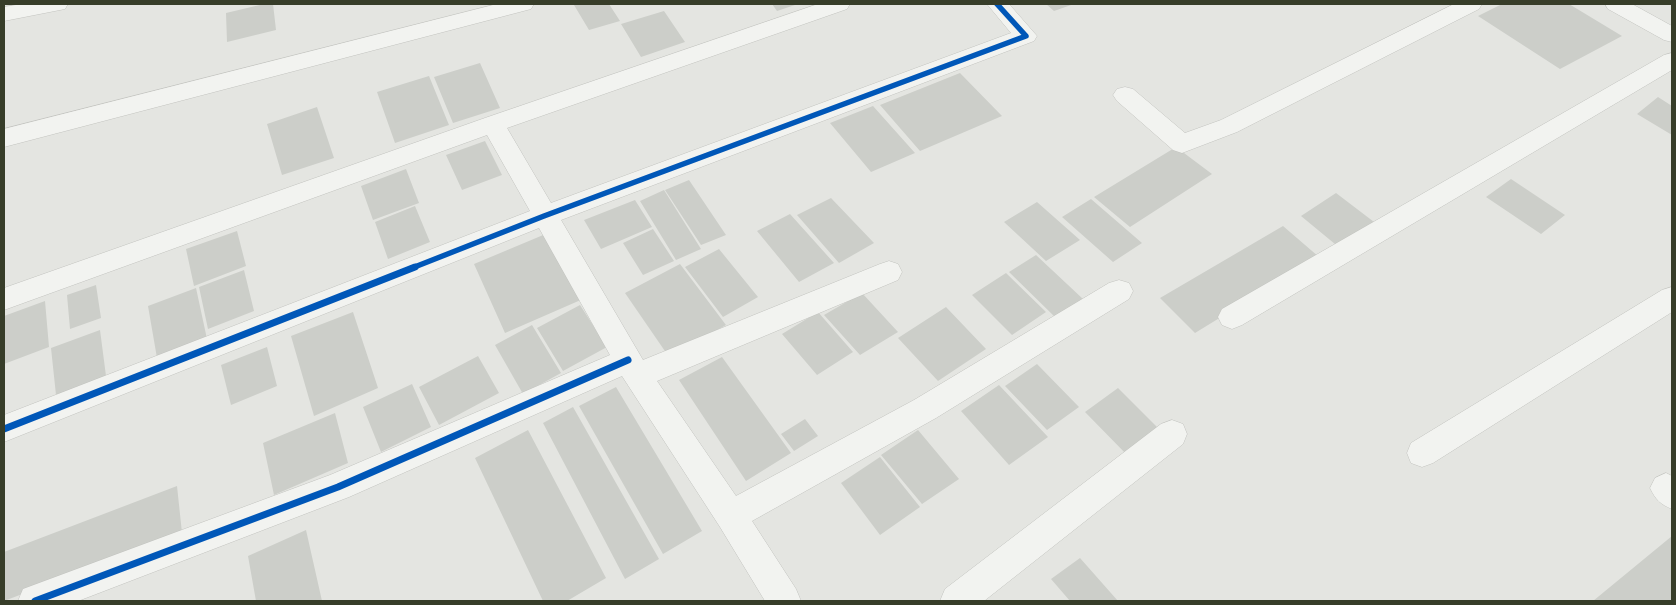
<!DOCTYPE html>
<html>
<head>
<meta charset="utf-8">
<style>
  body { margin:0 }
  #map { position:relative; width:1676px; height:605px; overflow:hidden; background:#e4e5e1; font-family:Signika,sans-serif }
  canvas { display:block }
  .frame { position:absolute; inset:0; border:5px solid #373d29; pointer-events:none }
</style>
</head>
<body>
<div id="map">
<canvas width="1676" height="605"></canvas>
<div class="frame"></div>
</div>
<script>
const g = document.querySelector('canvas').getContext('2d');
g.lineJoin = 'round';
function fill(path, color) { g.fillStyle = color; g.fill(path, 'evenodd'); }
function trace(path, color, width, dash) { g.strokeStyle = color; g.lineWidth = width; g.lineCap = dash ? 'butt' : 'round'; g.setLineDash(dash || []); g.stroke(path); }
const building = new Path2D(`
  M264,4H273L276,30L227,42L226,13Z
  M577,4H609L620,21L589,30L574,5Z
  M772,4H798L777,11Z
  M1046,4H1074L1054,11Z
  M1502,4H1569L1622,36L1560,69L1478,16Z
  M664,11L685,42L641,57L621,24Z
  M480,63L500,108L453,123L434,77Z
  M960,73L1002,116L920,151L880,105Z
  M429,76L449,125L395,143L377,92Z
  M1658,97L1672,106V135L1637,114Z
  M873,106L915,153L871,172L830,123Z
  M317,107L334,158L282,175L267,124Z
  M485,141L502,175L462,190L446,155Z
  M1176,147L1212,174L1130,227L1094,197Z
  M406,169L419,203L373,220L361,186Z
  M1511,179L1565,215L1541,234L1486,197Z
  M689,180L726,235L701,245L665,190Z
  M664,190L701,249L676,260L640,201Z
  M1336,193L1378,225L1341,249L1301,216Z
  M831,198L874,243L839,263L797,215Z
  M1091,199L1142,243L1113,262L1062,217Z
  M635,200L652,227L601,249L584,220Z
  M1037,202L1080,240L1046,261L1004,222Z
  M415,206L430,242L388,259L375,222Z
  M790,214L834,263L799,282L757,231Z
  M1283,226L1319,257L1195,333L1160,298Z
  M653,229L674,261L643,275L623,243Z
  M237,231L246,266L194,286L186,249Z
  M548,233L583,299L505,333L474,264Z
  M719,249L758,297L723,317L685,267Z
  M1036,255L1083,299L1056,318L1009,272Z
  M680,264L726,325L669,357L625,293Z
  M244,270L254,311L208,329L199,287Z
  M1006,273L1046,312L1012,335L972,295Z
  M96,285L101,318L70,329L67,295Z
  M196,288L207,339L157,358L148,306Z
  M862,293L898,332L860,355L824,315Z
  M45,301L49,347L4,364V316Z
  M580,305L607,347L563,371L537,328Z
  M946,307L986,349L938,381L898,338Z
  M353,312L378,388L314,416L291,336Z
  M818,312L853,352L817,375L782,334Z
  M532,325L561,373L523,394L495,345Z
  M100,330L106,376L56,395L51,348Z
  M267,347L277,386L231,405L221,365Z
  M478,356L499,393L439,425L419,387Z
  M722,357L791,453L746,481L679,380Z
  M1037,364L1079,407L1047,430L1005,386Z
  M412,384L431,427L381,452L363,407Z
  M999,385L1048,437L1009,465L961,411Z
  M616,387L702,531L663,554L579,406Z
  M1118,388L1163,433L1130,458L1085,412Z
  M573,407L659,559L625,579L543,423Z
  M335,413L348,463L274,495L263,443Z
  M805,419L818,436L794,451L781,434Z
  M528,430L606,578L567,601H543L475,458Z
  M918,430L959,479L922,504L881,455Z
  M880,457L920,507L880,535L841,483Z
  M177,486L182,533L4,601V552Z
  M306,530L322,601H256L248,556Z
  M1672,536V601H1593Z
  M1080,558L1118,601H1070L1051,579Z`);
const street = new Path2D(`
  M22,4H68L65,9L4,21V7Z
  M497,4H534L531,9L4,147V129Z
  M818,4H850L847,9L507,128L551,203L1011,33L987,4H1009L1037,36L1034,41L561,220L643,360L880,264L889,261L898,264L902,272L898,280L657,381L736,496L914,400L1109,283L1119,280L1129,283L1133,291L1129,299L936,418L752,521L796,589L801,601H765L720,527L622,376L349,497L78,601H18L23,589L330,475L610,355L539,228L4,442V415L530,211L487,135L4,310V288L485,118Z
  M1454,4H1482L1479,9L1237,132L1182,153L1173,150L1117,101L1113,95L1117,89L1125,87L1133,89L1185,133L1221,120Z
  M1605,4H1632L1672,26V42L1664,40L1608,9Z
  M1672,53V70L1242,325L1232,329L1222,325L1218,317L1222,309L1664,55Z
  M1672,287V312L1433,463L1422,467L1411,463L1407,453L1411,443L1662,290Z
  M1172,420L1183,424L1187,434L1183,444L984,601H940L945,589L1161,424Z
  M1666,473L1672,476V509C1660,504 1656,500 1650,488L1655,478Z`);
const cyclewayFar1 = new Path2D(`
  M412,268L544,216L1026,36L997,4`);
const cycleway = new Path2D(`
  M4,429L415,267
  M35,601L338,487L628,360`);
fill(building, '#cccec9');
trace(street, '#c2c3bf', 1);
fill(street, '#f2f3f0');
trace(cyclewayFar1, '#0057b8', 5.5);
trace(cycleway, '#0057b8', 7);
</script>
</body>
</html>
